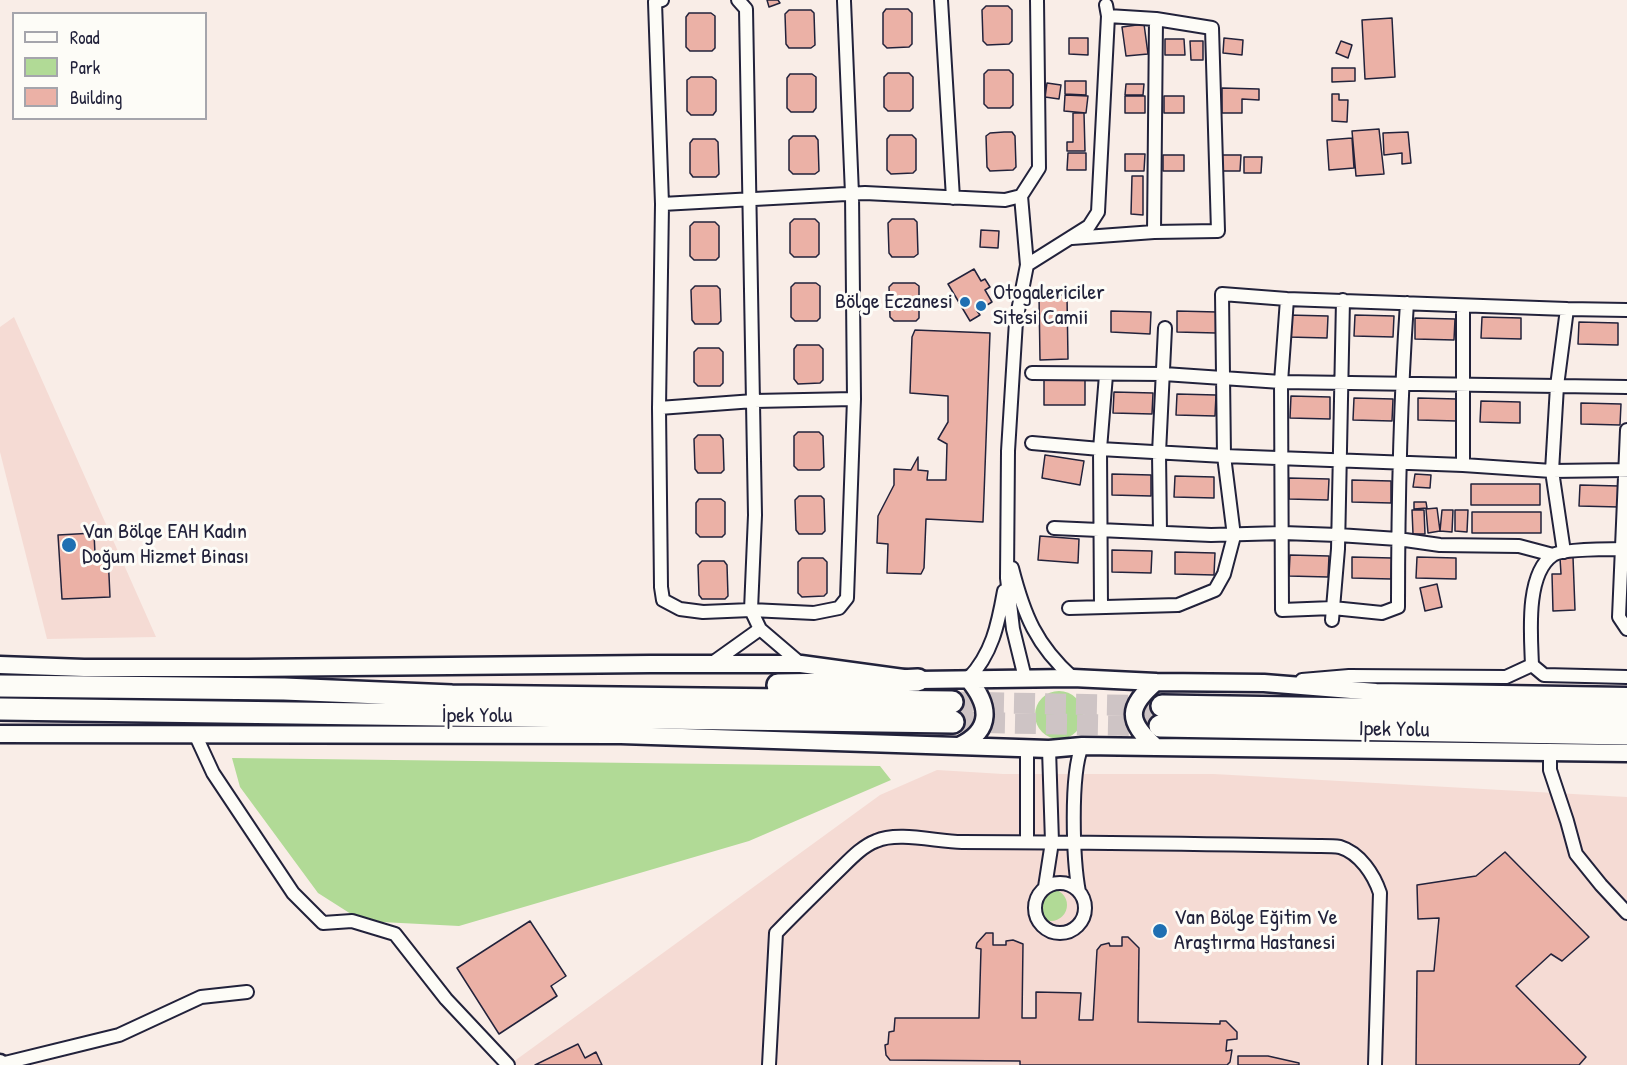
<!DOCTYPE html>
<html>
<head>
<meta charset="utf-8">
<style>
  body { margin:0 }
  #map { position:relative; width:1627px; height:1065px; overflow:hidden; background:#f9ede7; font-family:"Patrick Hand",sans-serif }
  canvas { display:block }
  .legend { position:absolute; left:12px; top:12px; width:195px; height:108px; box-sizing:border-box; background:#fdfcf7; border:2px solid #a5a5ac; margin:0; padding:8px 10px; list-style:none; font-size:18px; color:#22223b }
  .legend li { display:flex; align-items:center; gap:12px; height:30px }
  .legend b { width:30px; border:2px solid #a5a5ac }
</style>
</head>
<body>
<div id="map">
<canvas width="1627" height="1065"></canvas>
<ul class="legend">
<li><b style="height:8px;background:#fdfcf7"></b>Road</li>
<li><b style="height:16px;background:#b1da96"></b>Park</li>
<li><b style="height:16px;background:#ebb1a6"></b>Building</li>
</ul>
</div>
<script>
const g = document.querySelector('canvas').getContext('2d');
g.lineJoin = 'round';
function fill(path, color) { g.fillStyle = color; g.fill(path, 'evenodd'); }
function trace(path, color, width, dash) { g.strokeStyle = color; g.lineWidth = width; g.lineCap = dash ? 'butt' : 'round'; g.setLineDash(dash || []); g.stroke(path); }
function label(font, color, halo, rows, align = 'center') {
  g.font = font + ' "Patrick Hand",sans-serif'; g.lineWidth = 6; g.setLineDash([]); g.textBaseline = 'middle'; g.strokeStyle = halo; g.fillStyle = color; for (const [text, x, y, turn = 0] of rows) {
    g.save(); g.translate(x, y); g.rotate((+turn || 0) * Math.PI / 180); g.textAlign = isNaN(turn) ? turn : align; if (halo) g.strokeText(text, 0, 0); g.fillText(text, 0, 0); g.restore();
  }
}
const built = new Path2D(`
  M14,317L156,637L47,639L0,452V327Z
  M937,770L1003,774H1214L1627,797V1065H509L880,795Z`);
const green = new Path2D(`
  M1035 715a24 24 0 1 1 48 0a24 24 0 1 1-48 0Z
  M232,758L880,766L891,780L749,841L459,926L362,921L318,893L240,787Z
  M1035 905a16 16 0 1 1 32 0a16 16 0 1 1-32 0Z`);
const building = new Path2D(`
  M767,0H778L780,3L769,7Z
  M986,6H1008L1012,10V41L1009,44L987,45L983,41L982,10Z
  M886,9H908L912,13V44L909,47L887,48L883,44V13Z
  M789,10H811L814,13L815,45L811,48H789L786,44L785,14Z
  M689,13H711L715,16V48L712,51H690L686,47V17Z
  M1392,18L1395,77L1365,79L1362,20Z
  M1144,24L1148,54L1126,56L1122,27Z
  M1069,38H1088V55L1069,54Z
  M1224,38L1243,40L1242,55L1223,53Z
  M1165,39H1184L1185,55H1165Z
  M1190,41H1203V60H1191Z
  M1341,41L1352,45L1348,58L1336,53Z
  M1332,68H1355V81L1332,82Z
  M988,70H1009L1013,74V105L1010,108H988L984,104V74Z
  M888,73H909L913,77V108L910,111H888L884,107V77Z
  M790,74H812L816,77V108L813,112H791L787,108V78Z
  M691,77H712L716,80V111L713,115H691L687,111V80Z
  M1065,81H1086V95L1065,94Z
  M1047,83L1061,85L1059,99L1045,97Z
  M1126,84H1144L1143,95H1125Z
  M1222,88L1259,89V100L1242,99V113H1222Z
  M1332,94H1339V100H1348L1347,122L1332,121Z
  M1065,95L1088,96L1086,113L1064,111Z
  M1125,96H1145V113H1125Z
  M1164,96H1184V113H1164Z
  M1073,113H1084L1085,151H1067V142H1073Z
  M1379,129L1384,174L1356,176L1352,131Z
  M1004,132H1012L1015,136L1016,167L1013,170L990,171L987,167L986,136L990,133Z
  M1408,132L1411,163L1402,164V153L1384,155L1383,133Z
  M890,135H912L916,139V170L913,173L891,174L887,170V139Z
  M793,136H815L818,140L819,171L815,174H793L789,170V140Z
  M1352,138L1354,168L1329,170L1327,140Z
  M693,139H715L718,142L719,174L716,177H693L690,173V143Z
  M1068,153H1086V170H1067Z
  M1125,154H1145L1144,171H1125Z
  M1163,155H1184V171H1163Z
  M1222,155H1241L1240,171H1222Z
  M1244,157H1262L1261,173H1244Z
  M1132,176H1143V215L1131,214Z
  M794,219H815L819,223V254L816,257H794L790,253V223Z
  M892,219H914L917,222L918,254L914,257H892L889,253L888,223Z
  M694,222H715L719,226V257L716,260H694L690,256V226Z
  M981,230L999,231L998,248L980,247Z
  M974,269L981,281L985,279L990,287L985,290L992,302L977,311L980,315L970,321L948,284Z
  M795,283H816L820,286V318L817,321H795L791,317V287Z
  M893,283H915L919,286V318L916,321H894L890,317L889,287Z
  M695,286H717L720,289L721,321L718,324H695L692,320L691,290Z
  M1039,295H1067L1068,359L1040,360Z
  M1111,311L1151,312L1150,334L1111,332Z
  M1177,311L1217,312L1216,333L1177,332Z
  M1288,315L1328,316L1327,338L1288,337Z
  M1355,315L1394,316L1393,337L1354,336Z
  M1482,317L1521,318V339L1481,338Z
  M1415,318L1455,319L1454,340L1415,339Z
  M1579,322L1618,323V345L1578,344Z
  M915,330L990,333L983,522L926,519L924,568L921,574L887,573L888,544L877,543L878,516L894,485V469L911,470L918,457V470L928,471L927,480H946L947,444L938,439L948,422V396L910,393L912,337Z
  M797,345H819L823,349V380L820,383L798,384L794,379V349Z
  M698,348H719L723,352V383L720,386H698L694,382V352Z
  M1044,378H1085V405H1044Z
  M1114,392L1153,393L1152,414L1113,413Z
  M1177,394L1216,395L1215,416L1176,415Z
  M1291,396L1330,397V419L1290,418Z
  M1354,398L1393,399L1392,421L1353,420Z
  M1418,398L1457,399V421L1418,420Z
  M1481,401L1520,402V423L1480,422Z
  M1581,403L1621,404L1620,425L1581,424Z
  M798,432H819L823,436L824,467L820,470H798L794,466V436Z
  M698,435H720L723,439L724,470L721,473H698L695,469L694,439Z
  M1045,455L1084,461L1080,485L1042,478Z
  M1112,474L1151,475V496L1112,495Z
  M1415,474L1431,475L1430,488L1413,487Z
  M1175,476L1214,477V498L1174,497Z
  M1289,478L1329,479L1328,500L1289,499Z
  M1352,480L1391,481V503L1352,502Z
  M1471,484H1540V505H1471Z
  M1580,485L1619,486V507L1579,506Z
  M799,496H821L824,499L825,531L822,534H799L796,530L795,500Z
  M699,499H721L725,502V534L722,537H700L696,533V503Z
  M1414,502H1426L1427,508L1414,509Z
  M1437,508L1440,531L1428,533L1426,509Z
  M1412,510H1424L1425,534H1413Z
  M1442,510H1453L1452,532L1440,531Z
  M1455,510H1468L1467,532L1455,531Z
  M1472,512H1541V533H1472Z
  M94,533L95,554H108L110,597L62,599L58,535Z
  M1040,536L1079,539L1078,563L1038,560Z
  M1112,550L1152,551L1151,573L1112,572Z
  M1175,552L1215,553L1214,575L1175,574Z
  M1290,555L1329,556L1328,577L1289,576Z
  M1352,557L1392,558L1391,579L1352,578Z
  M1417,557L1456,558V579L1416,578Z
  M1573,557L1575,610L1553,611L1552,574H1561L1560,558Z
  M802,558H823L827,562V593L824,596L802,597L798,593V562Z
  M702,561H724L727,565L728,596L725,599H702L699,595L698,565Z
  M1437,584L1442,607L1425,611L1420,588Z
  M1505,852L1589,937L1562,961L1551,954L1516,986L1586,1057L1579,1065H1416L1417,971H1434L1439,918L1418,919L1417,885L1476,876Z
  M530,921L566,976L551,986L557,996L499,1034L457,968Z
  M986,933H993V945H1006V941L1013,940L1023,944L1022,1018H1036V992L1081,993L1079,1020H1093L1097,950L1101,945L1109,943L1110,946H1122V937H1128L1139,948L1138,1022L1220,1024V1021H1226L1237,1032V1039L1227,1040L1226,1051L1232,1050L1230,1062L1227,1065H1020V1061L890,1060L886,1055L885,1045L888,1044L889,1032L894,1031L895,1018H979L981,949L976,948L977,943Z
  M578,1044L585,1058L596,1052L602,1065H535Z
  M1238,1056H1268L1299,1063V1065H1238Z`);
const highwayTunnel = new Path2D(`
  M952,702L1162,706
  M953,722L1160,726`);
const street = new Path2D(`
  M662,0L655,2L662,204L659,408L661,587L663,600L680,609L703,612L751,610L814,613L839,608L847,598L854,399L852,194L844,1
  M738,0L746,9L755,515L751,610L760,629
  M941,0L953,198
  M1021,196L1027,265
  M662,204L865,193L1005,200L1021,196L1039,168L1037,0
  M1154,232L1156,19
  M1072,238L1154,232L1218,231L1212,28L1156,19L1108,16
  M1287,299L1281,382L1282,610L1333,608L1382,613L1398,607C1398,506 1400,405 1407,303
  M1032,373L1164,374L1281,382L1627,387
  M659,408L754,401L854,399
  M1627,430L1619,617L1627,629
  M1032,443L1100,449L1224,456L1463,465L1552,471L1627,470
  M1463,465V307
  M1054,528L1211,535L1283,533L1338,535L1398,539L1440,545L1519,546L1553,555
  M1160,532L1159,453L1165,328
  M1627,549C1614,549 1561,549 1553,555C1525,574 1531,636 1532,665L1544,675L1627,677
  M1564,552L1552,471L1557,386L1567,309L1627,310
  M1012,568C1024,615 1036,645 1073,678
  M1101,607L1100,449L1106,375
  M1069,608L1178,605L1215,590L1224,574L1234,536L1224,456L1222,294L1287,299L1567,309
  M1332,620L1338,549L1343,300
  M711,664L760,629L801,664
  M1025,678L1013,629L1007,578L1008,451L1016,321L1027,265L1089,226L1098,212L1108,16L1106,5
  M968,679C992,654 998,625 1004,591
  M1302,680L1349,676L1506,677L1532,665
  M195,734L213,773L293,893L323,923L352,921L395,934L446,999L508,1065
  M1550,751V770L1567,821L1576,854L1601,885L1627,913
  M1027,841V747
  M1035 908a25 25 0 1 1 50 0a25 25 0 1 1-50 0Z
  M1045,887L1052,842L1049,749
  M1079,892C1073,860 1070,775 1082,746
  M1,1064L119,1035L201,997L247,992
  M769,1065L776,933C795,913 815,894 834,875C847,863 860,847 876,841C898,831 938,842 962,842C1082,842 1201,844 1321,846C1327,846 1334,846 1340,847C1360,853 1374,875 1380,893L1375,1065`);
const secondary = new Path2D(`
  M0,665L84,668H248L650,664H801L918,680L1073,678L1156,682L1264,683L1376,692L1627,696
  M0,734L621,735L1049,749L1082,746L1156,747L1627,753
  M959,746C993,730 990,705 968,679
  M1156,747C1126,721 1127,707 1156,682
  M0,1063L1,1065`);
const highway = new Path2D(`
  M778,685L837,684L918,680
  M0,686L284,689L452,696L952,702
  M1162,706L1627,713
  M0,709L953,722
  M1160,726L1627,734`);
const markers = [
  [965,302,6,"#1f6fb2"],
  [981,306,6,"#1f6fb2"],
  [69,545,8,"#1f6fb2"],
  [1160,931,8,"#1f6fb2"]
];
const poiNames = [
  ["Otogalericiler",993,293],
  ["Sitesi Camii",993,318],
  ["Bölge Eczanesi",953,302,"right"],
  ["Van Bölge EAH Kadın",82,532],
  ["Doğum Hizmet Binası",82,557],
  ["Van Bölge Eğitim Ve",1174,918],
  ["Araştırma Hastanesi",1174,943]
];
const streetNames = [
  ["İpek Yolu",477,716],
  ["Ipek Yolu",1394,730,1]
];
fill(built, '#f5dbd4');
fill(green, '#b1da96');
fill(building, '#ebb1a6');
trace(building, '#22223b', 1.5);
trace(highwayTunnel, '#cec4c5', 21, [21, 10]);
trace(street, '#22223b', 16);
trace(secondary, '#22223b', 21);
trace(highway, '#22223b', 26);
trace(street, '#fdfcf7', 12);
trace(secondary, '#fdfcf7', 16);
trace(highway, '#fdfcf7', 21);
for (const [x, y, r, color] of markers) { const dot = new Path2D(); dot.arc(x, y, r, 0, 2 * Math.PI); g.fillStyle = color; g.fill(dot); trace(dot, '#fdfcf7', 2); }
label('22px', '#22223b', '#fdfcf7', poiNames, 'left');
label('22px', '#22223b', '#fdfcf7', streetNames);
</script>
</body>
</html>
